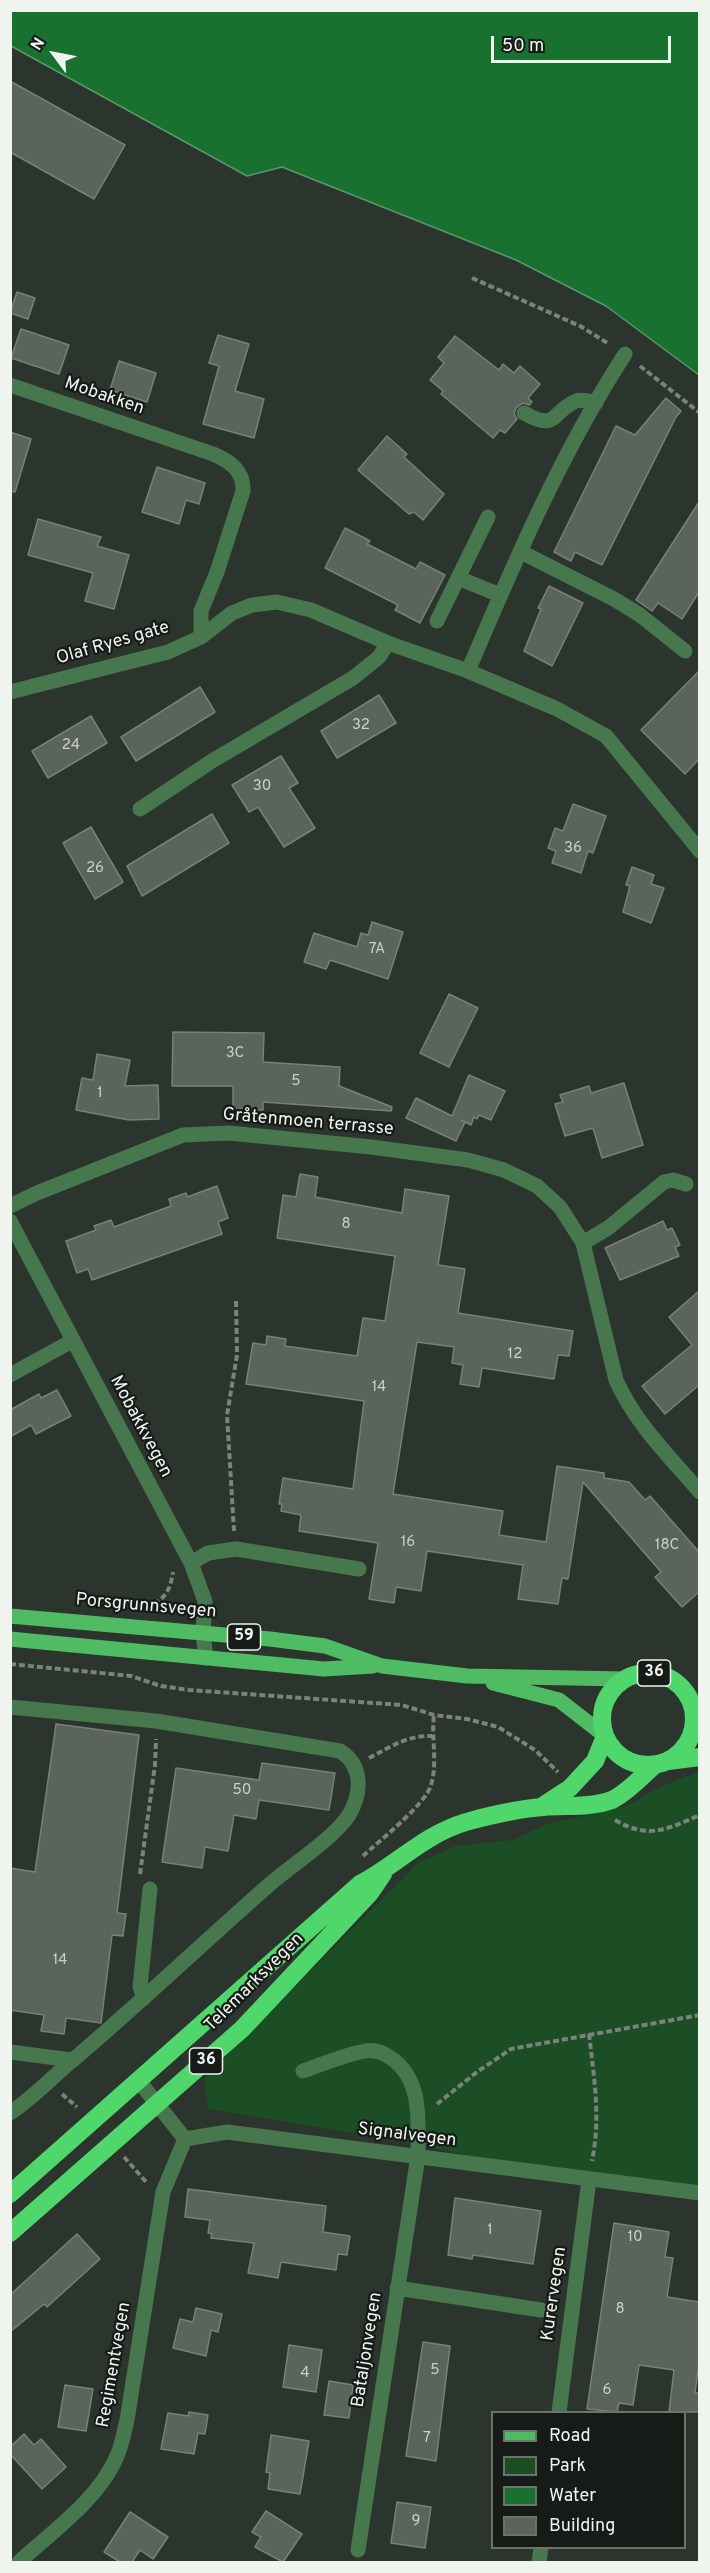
<!DOCTYPE html>
<html>
<head>
<meta charset="utf-8">
<style>
  body { margin:0 }
  #map { position:relative; width:710px; height:2573px; overflow:hidden; background:#2c352d; font-family:Overpass,sans-serif }
  canvas { display:block }
  .frame { position:absolute; inset:0; border:12px solid #eff4ef; pointer-events:none }
  .legend { position:absolute; left:491px; top:2411px; width:195px; height:138px; box-sizing:border-box; background:#171b17; border:2px solid #6d726d; margin:0; padding:8px 10px; list-style:none; font-size:18px; color:#eff4ef }
  .legend li { display:flex; align-items:center; gap:12px; height:30px }
  .legend b { width:30px; border:2px solid #6d726d }
  .north { position:absolute; left:24px; top:24px; width:60px; height:60px; -webkit-text-stroke:4px #171b17; paint-order:stroke; rotate:302deg; font-size:16px; font-weight:700; line-height:24px; text-align:center; color:#eff4ef }
  .north::after { content:''; display:block; margin:auto; width:21px; height:27px; background:#eff4ef; clip-path:polygon(50% 0,100% 100%,50% 72%,0 100%) }
  .scale { position:absolute; left:491px; top:36px; width:180px; height:27px; box-sizing:border-box; border:3px solid #eff4ef; border-top:0; padding-left:8px; font-size:18px; line-height:21px; white-space:nowrap; color:#eff4ef; -webkit-text-stroke:4px #171b17; paint-order:stroke }
</style>
</head>
<body>
<div id="map">
<canvas width="710" height="2573"></canvas>
<div class="frame"></div>
<ul class="legend">
<li><b style="height:8px;background:#4fbc64"></b>Road</li>
<li><b style="height:16px;background:#1b4e25"></b>Park</li>
<li><b style="height:16px;background:#18712f"></b>Water</li>
<li><b style="height:16px;background:#5a645b"></b>Building</li>
</ul>
<div class="north">N</div>
<div class="scale">50 m</div>
</div>
<script>
const g = document.querySelector('canvas').getContext('2d');
g.lineJoin = 'round';
function fill(path, color) { g.fillStyle = color; g.fill(path, 'evenodd'); }
function trace(path, color, width, dash) { g.strokeStyle = color; g.lineWidth = width; g.lineCap = dash ? 'butt' : 'round'; g.setLineDash(dash || []); g.stroke(path); }
function label(font, color, halo, rows, align = 'center') {
  g.font = font + ' Overpass,sans-serif'; g.lineWidth = 4.5; g.setLineDash([]); g.textBaseline = 'middle'; g.strokeStyle = halo; g.fillStyle = color; for (const [text, x, y, turn = 0] of rows) {
    g.save(); g.translate(x, y); g.rotate((+turn || 0) * Math.PI / 180); g.textAlign = isNaN(turn) ? turn : align; if (halo) g.strokeText(text, 0, 0); g.fillText(text, 0, 0); g.restore();
  }
}
const green = new Path2D(`
  M699,1771V2193L589,2180L384,2138L208,2109L204,2078L418,1863L455,1846L513,1840L547,1824L627,1806L658,1788Z`);
const water = new Path2D(`
  M11,10L699,11V375L606,306L516,260L282,167L247,176L11,46Z`);
const building = new Path2D(`
  M10,81L125,145L94,199L10,152Z
  M17,292L35,298L28,319L10,313Z
  M21,329L69,345L59,374L11,358Z
  M218,335L249,344L235,391L264,399L254,438L203,424L219,366L209,363Z
  M455,336L499,370L503,364L514,373L520,366L540,384L528,398L532,402L529,405L523,403L516,408L514,414L517,419L505,433L500,430L493,438L441,394L443,391L430,380L444,363L438,357Z
  M119,361L156,373L147,402L110,390Z
  M666,398L681,411L676,417L602,565L575,552L571,561L554,552L616,426L635,435Z
  M10,432L31,439L15,492L10,491Z
  M387,436L407,454L404,457L444,494L423,520L414,512L409,514L358,470Z
  M157,467L205,483L199,504L186,500L179,524L142,512Z
  M699,502V592L682,619L658,603L652,611L636,600Z
  M38,519L101,537L97,546L129,555L114,609L85,601L93,573L28,555Z
  M345,528L370,541L367,544L416,569L420,562L445,575L420,623L395,610L398,605L325,568Z
  M549,586L583,603L552,666L524,651L541,609L538,608Z
  M699,671V759L685,774L641,730Z
  M200,687L215,712L136,761L121,737Z
  M379,695L396,723L337,758L321,731Z
  M91,716L107,743L48,778L32,751Z
  M281,756L298,783L289,788L315,828L284,847L258,807L249,812L232,785Z
  M573,804L606,816L593,853L588,851L581,873L552,863L556,851L548,848L555,828L563,831Z
  M212,814L229,843L142,896L127,866Z
  M91,827L123,882L95,899L63,843Z
  M632,867L654,875L651,884L664,888L651,923L623,912L630,886L626,885Z
  M372,922L403,932L388,979L330,960L326,969L304,962L314,933L357,947L361,933L368,935Z
  M449,994L478,1008L449,1067L420,1053Z
  M173,1032L264,1033L263,1062L340,1067L339,1086L392,1107L391,1111L263,1102V1110L233,1109V1086H172Z
  M97,1054L130,1060L125,1086L158,1085L159,1119L129,1120L76,1110L82,1078L93,1080Z
  M469,1075L505,1091L491,1120L479,1115L477,1119L474,1117L471,1125L461,1120L465,1122L456,1141L406,1118L416,1098L452,1116Z
  M624,1083L643,1145L602,1158L593,1128L565,1136L555,1104L563,1102L560,1095L589,1086L591,1093Z
  M300,1174L318,1177L315,1197L402,1213L405,1189L449,1196L438,1265L465,1269L458,1313L573,1331L569,1356L558,1355L554,1379L482,1368L479,1387L460,1384L463,1365L452,1363L454,1347L417,1342L393,1494L503,1511L499,1535L546,1542L557,1466L604,1473V1478L629,1482L645,1500L650,1496L699,1552V1592L682,1607L655,1577L661,1572L583,1482L568,1579L562,1578L558,1604L518,1599L523,1565L427,1551L421,1591L396,1587L394,1603L369,1599L378,1543L299,1531L301,1515L281,1511L282,1504H279L283,1478L353,1489L364,1401L246,1384L253,1343L266,1345L267,1336L286,1339L285,1346L357,1356L363,1318L385,1321L395,1256L277,1238L283,1195L296,1197Z
  M217,1186L228,1218L218,1222L222,1234L92,1280L88,1269L77,1273L66,1241L96,1230L94,1226L111,1220L114,1227L171,1206L169,1199L186,1193L187,1197Z
  M663,1221L667,1230L672,1228L680,1245L675,1247L679,1256L620,1280L605,1248Z
  M699,1291V1385L665,1414L642,1386L692,1345L669,1317Z
  M57,1390L71,1416L36,1434L31,1425L10,1437V1410L39,1394L41,1398Z
  M56,1724L139,1735L117,1913L126,1914L123,1936L112,1935L101,2023L66,2018L64,2034L41,2031L44,2015L10,2010V1868L35,1872Z
  M262,1763L335,1773L329,1810L259,1800L256,1819L234,1815L228,1851L205,1847L202,1868L162,1862L176,1768L259,1780Z
  M188,2189L326,2206L323,2232L350,2236L347,2255L338,2254L336,2270L281,2262L278,2278L248,2273L254,2243L211,2238L212,2234L208,2233L210,2220L185,2217Z
  M455,2198L541,2211L533,2264L473,2255L472,2259L448,2255Z
  M614,2223L669,2232L665,2257L673,2258L667,2297L699,2302V2362L695,2393H699V2412H669L674,2370L639,2365L633,2405L619,2403L617,2412L587,2409Z
  M77,2234L100,2259L47,2307L44,2304L10,2332V2295Z
  M196,2308L222,2314L218,2332L211,2330L206,2356L173,2348L180,2319L193,2322Z
  M423,2342L450,2346L436,2461L406,2456Z
  M289,2345L322,2350L316,2392L283,2387Z
  M329,2381L353,2385L349,2418L324,2415Z
  M65,2385L93,2389L86,2431L58,2427Z
  M189,2412L208,2415L205,2434L198,2433L194,2454L161,2449L168,2413L188,2416Z
  M24,2434L34,2445L41,2439L66,2467L42,2489L10,2454V2447Z
  M271,2435L309,2441L300,2494L268,2489L270,2473L266,2472Z
  M397,2502L431,2507L425,2548L391,2543Z
  M266,2511L302,2534L283,2562L255,2547L261,2537L252,2532Z
  M130,2512L168,2537L153,2559L140,2550L132,2562H120L104,2552Z`);
const path = new Path2D(`
  M472,278L580,326L609,344
  M640,366L700,413
  M234,1531L227,1415L237,1355L236,1301
  M146,1608C164,1600 170,1592 173,1572
  M10,1664L131,1676L161,1686L189,1690L402,1705L434,1715L467,1719L498,1727L535,1750L558,1772
  M369,1758C390,1747 408,1735 432,1736
  M615,1820C649,1840 667,1829 700,1815
  M363,1856C379,1841 426,1804 431,1785C438,1762 431,1738 434,1715
  M140,1874L155,1765L156,1739
  M589,2034C594,2078 601,2117 592,2161
  M62,2094L77,2107
  M437,2104L477,2072L511,2049L700,2015
  M124,2157L147,2183`);
const minor = new Path2D(`
  M10,385L213,454C230,461 244,471 243,491L217,572L201,611V637
  M524,413C557,432 551,412 576,401C582,399 590,401 596,403
  M521,552L614,599L640,615L685,651
  M458,578L500,595
  M437,621L488,517
  M468,671C514,563 561,453 625,354
  M10,692L168,652L201,637L232,613L252,605L277,602L311,610L388,643L468,671L557,709L606,736L700,851
  M140,809L212,761L353,678L379,657L388,643
  M10,1206L37,1193L183,1135L229,1133L371,1147L468,1160L504,1170L537,1186L560,1207L583,1243L616,1380C635,1423 669,1456 700,1492
  M10,1221L191,1563L205,1601L203,1634L206,1658
  M583,1243L608,1228L664,1182L673,1180L686,1184
  M10,1375L72,1341
  M191,1563L208,1553L236,1549L359,1569
  M10,1707L156,1721L340,1751C363,1765 362,1793 349,1815C334,1838 292,1865 270,1884C204,1942 140,2003 73,2060C52,2077 33,2098 10,2113
  M144,1998L140,1987L150,1889
  M10,2052L72,2060
  M303,2071C323,2064 344,2055 365,2051C374,2049 384,2053 391,2058C423,2080 418,2122 418,2156L358,2550
  M138,2080L185,2139L227,2132L700,2193
  M397,2288L541,2310
  M559,2412L589,2180
  M19,2562C53,2531 99,2499 117,2456C122,2445 124,2432 127,2420L163,2192L185,2139
  M539,2562L541,2548`);
const major = new Path2D(`
  M10,1616L270,1639L325,1646L382,1666L467,1676L624,1679
  M10,1639L324,1669L373,1666
  M493,1683L559,1700L604,1735`);
const highway = new Path2D(`
  M602 1719a46 46 0 1 1 92 0a46 46 0 1 1-92 0Z
  M668,1761L700,1757
  M541,1807L570,1788L595,1761L604,1739
  M10,2194L360,1884C398,1864 423,1835 466,1822C491,1815 518,1809 543,1807C565,1805 590,1808 612,1800C627,1793 642,1776 655,1765
  M10,2233L242,2029L370,1893L383,1874`);
const numberNames = [
  ["32",361,726],
  ["24",71,746],
  ["30",262,787],
  ["36",573,849],
  ["26",95,869],
  ["7A",377,950],
  ["3C",235,1054],
  ["5",296,1082],
  ["1",100,1094],
  ["8",346,1225],
  ["12",515,1355],
  ["14",379,1388],
  ["16",408,1543],
  ["18C",667,1546],
  ["50",242,1791],
  ["14",60,1961],
  ["1",490,2231],
  ["10",635,2238],
  ["8",620,2310],
  ["5",435,2371],
  ["4",305,2374],
  ["6",607,2391],
  ["7",427,2439],
  ["9",416,2522]
];
const shields = [
  [244,1637,33],
  [654,1673,33],
  [206,2061,33]
];
const shieldNames = [
  ["59",244,1637],
  ["36",654,1673],
  ["36",206,2061]
];
const streetNames = [
  ["Mobakken",104,397,19],
  ["Olaf Ryes gate",113,644,-16],
  ["Gråtenmoen terrasse",308,1123,5],
  ["Mobakkvegen",140,1427,62],
  ["Porsgrunnsvegen",146,1607,5],
  ["Telemarksvegen",255,1983,-45],
  ["Signalvegen",407,2136,7],
  ["Kurervegen",555,2294,-82],
  ["Bataljonvegen",368,2350,-81],
  ["Regimentvegen",115,2365,-80]
];
fill(green, '#1b4e25');
fill(water, '#18712f');
trace(water, '#589869', 1.5);
fill(building, '#5a645b');
trace(building, '#778178', 1.5);
trace(path, '#7b827b', 4, [6, 3]);
trace(minor, '#47784d', 15);
trace(major, '#4fbc64', 15);
trace(highway, '#4fd76b', 18);
label('15px', '#cad0ca', null, numberNames);
for (const [x, y, w] of shields) { const box = new Path2D(); box.roundRect(x - w / 2, y - 13, w, 26, 4.5); g.fillStyle = '#171b17'; g.fill(box); trace(box, '#eff4ef', 1.5); }
label('bold 16px', '#eff4ef', null, shieldNames);
label('18px', '#eff4ef', '#171b17', streetNames);
</script>
</body>
</html>
